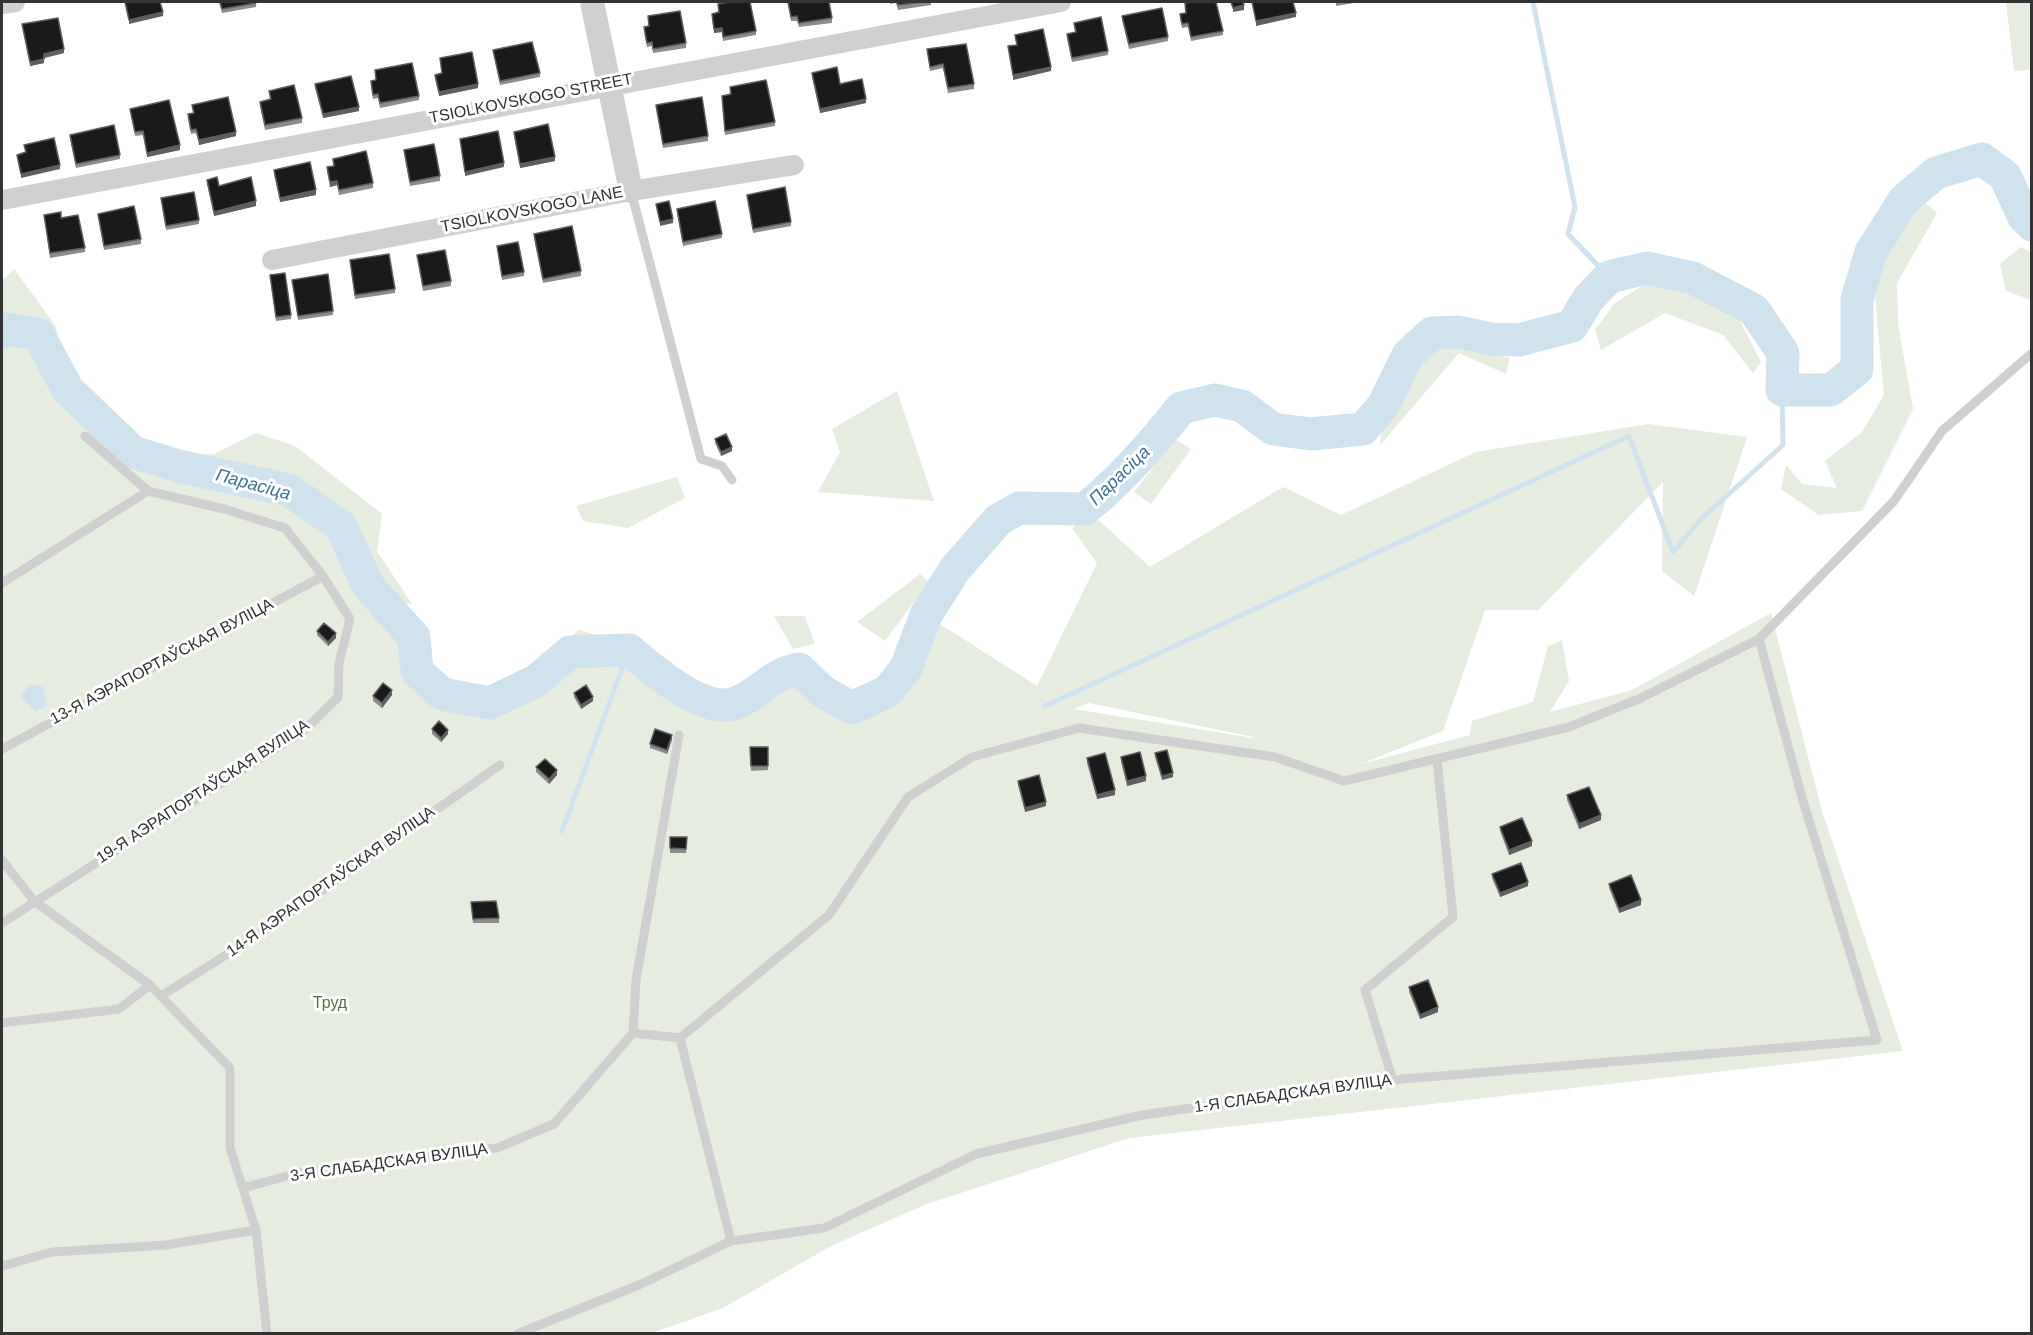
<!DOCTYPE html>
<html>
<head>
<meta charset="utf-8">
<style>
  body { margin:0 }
  #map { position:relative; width:2033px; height:1335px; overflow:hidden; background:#fff; font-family:Arial,sans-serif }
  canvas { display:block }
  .frame { position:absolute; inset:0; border:3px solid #333; pointer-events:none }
</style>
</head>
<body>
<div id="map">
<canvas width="2033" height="1335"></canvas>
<div class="frame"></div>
</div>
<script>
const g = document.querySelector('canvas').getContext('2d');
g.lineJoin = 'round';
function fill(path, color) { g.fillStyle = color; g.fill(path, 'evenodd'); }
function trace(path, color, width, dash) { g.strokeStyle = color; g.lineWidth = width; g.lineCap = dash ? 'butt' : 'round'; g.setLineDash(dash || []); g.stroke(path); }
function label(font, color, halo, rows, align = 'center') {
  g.font = font + ' Arial,sans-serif'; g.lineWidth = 6; g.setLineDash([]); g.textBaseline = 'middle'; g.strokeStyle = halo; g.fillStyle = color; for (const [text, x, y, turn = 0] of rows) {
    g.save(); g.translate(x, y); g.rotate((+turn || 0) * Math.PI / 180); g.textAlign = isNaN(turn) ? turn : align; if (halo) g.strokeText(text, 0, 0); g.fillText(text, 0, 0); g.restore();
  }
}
const green = new Path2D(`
  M2006,2H2030L2031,70L2014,71Z
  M1922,200L1937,213L1897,283L1898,324L1913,409L1862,511L1819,515L1781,489L1786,465L1802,484L1837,488L1825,461L1862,432L1884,395L1875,297L1884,254Z
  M2021,247L2031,252V300L2006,291L2000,264Z
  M14,269L55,325L67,370L80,401L133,452L149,456L214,454L256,433L295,446L382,514L377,551L412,604L383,602L414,637L417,671C435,687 452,701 477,701C499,700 560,645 579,630L652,650L683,689L709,704L737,703L782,672L799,669L823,692L852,707L888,691L906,668L926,615L1037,686L1097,563L1072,528L1093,515L1150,567L1283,487L1341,515L1476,452L1648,424L1747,437L1694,596L1662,571L1663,482L1538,610H1485L1443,731L1361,764L1470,735L1472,721L1533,702L1548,646L1562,640L1569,681L1550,712L1632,690L1771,613L1822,811L1903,1051L1129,1138L927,1204L833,1245L723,1308L652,1333H2V281ZM1089,703L1253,737L1254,738L1074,709Z
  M1650,281L1714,297L1737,315L1761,362L1753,373L1723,335L1665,313L1601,350L1595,330L1615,303Z
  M1436,341L1510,358L1506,374L1459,353L1380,445L1382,426Z
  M897,391L934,501L818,492L840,452L832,429Z
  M1175,439L1191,449L1151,504L1134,492Z
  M677,477L685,498L628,528L583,521L576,506Z
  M920,574L929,582L885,641L857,622Z
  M774,616H805L815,644L793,649Z`);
const water = new Path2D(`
  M29,684L43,687L47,705L36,712L21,697Z`);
const stream = new Path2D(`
  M1533,2L1575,207L1568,234L1609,277
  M1045,706L1629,436L1673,552L1701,519L1783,445L1782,390
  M562,831L629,650`);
const river = new Path2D(`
  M2,333L6,329L38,334L68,390L133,452L182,467L289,490L341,526L368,586L414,637L417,671L442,694L490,703L536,681L570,652L629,650C653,670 706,717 738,702C762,692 770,675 799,669L823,692L852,708L888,691L906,668L926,615L955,569L998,520L1019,508L1085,509C1122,479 1152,445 1181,408L1215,400L1242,406L1273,429L1311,434L1363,429L1383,406L1408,355L1432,333L1459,332L1491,339L1519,340L1572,326L1588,299L1609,277L1647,268L1693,278L1754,310L1783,353L1782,390H1831L1857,369V299L1871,252L1904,200L1936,173L1982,159L2005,176L2024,217L2032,225`);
const service = new Path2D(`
  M631,191L701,459L722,466L732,480
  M2,583L148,491
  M2,749L323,576
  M2,860L34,901L150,985L230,1068V1148L256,1230L267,1334
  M2,923L305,730L338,697L339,663L350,619L323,576L285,528L224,509L148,491L85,436
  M161,996L267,929L500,765
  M2,1023L119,1009L150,985
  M633,1033L680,1038L829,915L908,797L972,757L1079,728L1275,757L1344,781L1569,727L1641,698L1759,639L1894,501L1942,431L2032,353
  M633,1033L636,980L679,735
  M680,1038L731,1241
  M1393,1081L1365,990L1453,917L1437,760
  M243,1188L298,1173L497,1148L554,1124L633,1033
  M2,1266L52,1252L166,1245L256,1230
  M517,1334L639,1285L731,1241L824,1228L976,1154L1142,1115L1403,1079L1877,1040L1803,801L1759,639`);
const minor = new Path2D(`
  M2,4L15,2
  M2,200L1061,2
  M272,260L631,191L794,165`);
const tertiary = new Path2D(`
  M592,2L631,191`);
const wall = new Path2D(`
  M219,2H256V7L222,13Z
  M788,2L832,18V23L799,27L797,21H791Z
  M890,2H931V5L898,10L896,3L890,4Z
  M1336,2H1359L1336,6Z
  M1185,3L1223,31V35L1191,41L1188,27L1182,28L1180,18V14L1186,13Z
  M718,4L756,31V35L723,41L722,32L714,33L712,18V14L718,13Z
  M648,16L686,43V48L653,53L652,46L647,47L644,31V27L649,26Z
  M1122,16L1168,37V41L1129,49L1122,20Z
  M1074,23L1108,51V55L1072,62L1067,38V34L1075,32Z
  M22,24L64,53L44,58V63L30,66Z
  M927,49L974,84V89L948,93L943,68L930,71Z
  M493,50L540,73V77L500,85Z
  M440,58L478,88L439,96L435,79V75L442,73Z
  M375,70L419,96V100L380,108L378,98L373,99L371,85V81L376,80Z
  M812,73L840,84L866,103L820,113L812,77Z
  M315,84L359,111L323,118L315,88Z
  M730,87L775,122V126L725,135L722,101L730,95Z
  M269,91L302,118V123L265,130L260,106V102L270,99Z
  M192,105L236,136L199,145L196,133L191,134L188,119V114L193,113Z
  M656,105L708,136V141L663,148Z
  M130,109L180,150L147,157L143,135L135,136Z
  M514,132L555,161L520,168L514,136Z
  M70,135L120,155V159L76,168L70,139Z
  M404,150L440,176V181L410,186Z
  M333,159L373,183V188L339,195L337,185L330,187L327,171V167L334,166Z
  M274,170L316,195L280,202L274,174Z
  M207,180L256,206L214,216L207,184Z
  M747,195L791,222V226L753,233Z
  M161,198L199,220V224L166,230Z
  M677,209L722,234V238L683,246L677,213Z
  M98,214L141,239V244L104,250Z
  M44,215L61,218L85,248V252L50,258Z
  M534,234L581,271V276L543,283L534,238Z
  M497,246L524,272V276L502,280Z
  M417,255L451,281V286L423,291Z
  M350,260L395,289V293L355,299Z
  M270,275L291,315V319L276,321Z
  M292,280L333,311V315L298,320Z
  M715,439L732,451L721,456L715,443Z
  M317,631L336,638L328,646L317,635Z
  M574,693L593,701L581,709L574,697Z
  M392,695L382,708L373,701V696Z
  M432,729L448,734L441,742L432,734Z
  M672,739L667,754L650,748V744Z
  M750,747H768V770L751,771Z
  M1155,753L1173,777L1162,780L1155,757Z
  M1121,757L1146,781L1127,786L1121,762Z
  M1087,758L1115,795L1097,799L1087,763Z
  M536,767L557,775L549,784L536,772Z
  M1018,781L1046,806L1025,812L1018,785Z
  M1567,795L1601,820L1579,829L1567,800Z
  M1500,827L1532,846L1509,855L1500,831Z
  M670,837H687L686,853H670Z
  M1492,874L1528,886L1500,897L1492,878Z
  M1609,884L1641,905L1619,913L1609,888Z
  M471,902L499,918V923H473Z
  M1409,987L1438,1012L1420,1019L1409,992Z`);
const shadedWall = new Path2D(`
  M1244,5V10L1233,12V8Z
  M163,12V16L129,24V20Z
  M1296,13V17L1256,26V21Z
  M722,28V32L714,33V29Z
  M64,49V53L44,58V54Z
  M44,59V63L30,66V62Z
  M1051,67V71L1013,80V75Z
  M478,84V88L439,96V92Z
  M866,99V103L820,113V109Z
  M359,107V111L323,118V114Z
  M236,132V136L199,145V140Z
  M180,145V150L147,157V153Z
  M555,157V161L520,168V164Z
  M504,163V167L465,176V172Z
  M60,165V169L21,178V174Z
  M337,181V185L330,187V182Z
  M316,190V195L280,202V198Z
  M256,201V206L214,216V212Z
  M673,219V223L660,226V222Z
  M732,447V451L721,456V452Z
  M336,633V638L328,646V642Z
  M392,690V695L382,708V703Z
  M593,697V701L581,709V705Z
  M448,730V734L441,742V738Z
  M672,735V739L667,754V750Z
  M557,770V775L549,784V779Z
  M1173,773V777L1162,780V776Z
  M1146,776V781L1127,786V781Z
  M1115,790V795L1097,799V795Z
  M1046,802V806L1025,812V808Z
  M1601,815V820L1579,829V824Z
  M1532,841V846L1509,855V850Z
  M1528,882V886L1500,897V893Z
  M1641,900V905L1619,913V909Z
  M1438,1007V1012L1420,1019V1015Z`);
const building = new Path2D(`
  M125,2H160L163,12L129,20Z
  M220,2H256V3L222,9Z
  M729,2H750L756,31L723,37L722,28L714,29L712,14L719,12L718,4Z
  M788,2H829L832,18L799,23L797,16L791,17Z
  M897,2H923L898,5Z
  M1193,2H1216L1223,31L1191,37L1188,23L1182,24L1180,14L1186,13L1185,3Z
  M1231,2H1243L1244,5L1233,8Z
  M1252,2H1293L1296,13L1256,21Z
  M1162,8L1168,37L1129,44L1122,16Z
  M680,11L686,43L653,49L652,42L647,43L644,27L649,26L648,16Z
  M1101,17L1108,51L1072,58L1067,34L1076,32L1074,23Z
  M58,18L64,49L44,54V59L30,62L22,24Z
  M1043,29L1051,67L1013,75L1008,46L1017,45L1015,35Z
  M532,42L540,73L500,81L493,50Z
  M966,44L974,84L948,88L943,64L930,67L927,49Z
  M472,52L478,84L439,92L435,75L442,73L440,58Z
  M412,63L419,96L380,103L378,94L373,95L371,81L376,80L375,70Z
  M837,67L840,84L862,79L866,99L820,109L812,73Z
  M351,76L359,107L323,114L315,84Z
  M766,80L775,122L725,131L722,96L731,94L730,87Z
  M294,85L302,118L265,125L260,102L271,99L269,91Z
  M228,97L236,132L199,140L196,129L191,130L188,114L194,113L192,105Z
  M702,97L708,136L663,144L656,105Z
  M169,100L180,145L147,153L143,131L135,132L130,109Z
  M548,124L555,157L520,164L514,132Z
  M114,125L120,155L76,164L70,135Z
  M498,131L504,163L465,172L460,139Z
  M54,138L60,165L21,174L17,155L26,152L24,145Z
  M434,144L440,176L410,182L404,150Z
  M366,151L373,183L339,190L337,181L330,182L327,167L334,166L333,159Z
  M310,162L316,190L280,198L274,170Z
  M217,177L219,186L251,177L256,201L214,212L207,180Z
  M785,187L791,222L753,229L747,195Z
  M194,192L199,220L166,226L161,198Z
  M669,201L673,219L660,222L656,204Z
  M715,201L722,234L683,242L677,209Z
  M134,206L141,239L104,246L98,214Z
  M61,212V218L78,215L85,248L50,253L44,215Z
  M572,226L581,271L543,279L534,234Z
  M518,242L524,272L502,276L497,246Z
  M445,250L451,281L423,286L417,255Z
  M389,254L395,289L355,295L350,260Z
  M285,273L291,315L276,317L270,275Z
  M328,274L333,311L298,316L292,280Z
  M726,434L732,447L721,452L715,439Z
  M324,623L336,633L328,642L317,631Z
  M383,683L392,690L382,703L373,696Z
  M586,685L593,697L581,705L574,693Z
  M439,721L448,730L441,738L432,729Z
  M655,729L672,735L667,750L650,744Z
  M750,747H768V766H751Z
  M1167,750L1173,773L1162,776L1155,753Z
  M1140,752L1146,776L1127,781L1121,757Z
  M1105,753L1115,790L1097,795L1087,758Z
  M545,759L557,770L549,779L536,767Z
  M1039,775L1046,802L1025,808L1018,781Z
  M1589,787L1601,815L1579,824L1567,795Z
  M1522,818L1532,841L1509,850L1500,827Z
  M670,837H687L686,849L670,848Z
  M1521,863L1528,882L1500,893L1492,874Z
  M1631,875L1641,900L1619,909L1609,884Z
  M496,901L499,918L473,919L471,902Z
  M1428,980L1438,1007L1420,1015L1409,987Z`);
const streetNames = [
  ["TSIOLKOVSKOGO STREET",531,99,-11],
  ["TSIOLKOVSKOGO LANE",532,210,-11],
  ["13-Я АЭРАПОРТАЎСКАЯ ВУЛІЦА",162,662,-28],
  ["19-Я АЭРАПОРТАЎСКАЯ ВУЛІЦА",203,792,-33],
  ["14-Я АЭРАПОРТАЎСКАЯ ВУЛІЦА",331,882,-35],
  ["1-Я СЛАБАДСКАЯ ВУЛІЦА",1293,1094,-8],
  ["3-Я СЛАБАДСКАЯ ВУЛІЦА",389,1163,-8]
];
const parkNames = [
  ["Труд",330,1004]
];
const waterNames = [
  ["Парасіца",1120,476,-44],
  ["Парасіца",253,485,15]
];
fill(green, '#e6ecdf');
fill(water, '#cfe2ee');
trace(stream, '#cfe2ee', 5);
trace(river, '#cfe2ee', 33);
trace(service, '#d0d0d0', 9);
trace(minor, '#d0d0d0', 20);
trace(tertiary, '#d0d0d0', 24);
fill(wall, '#8c8c8c');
fill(shadedWall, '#5f5f5f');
fill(building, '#1a1a1a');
trace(building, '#5f5f5f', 1.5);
label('16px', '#333', '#fff', streetNames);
label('16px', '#56703f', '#fff', parkNames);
label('italic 18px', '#3f7597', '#fff', waterNames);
</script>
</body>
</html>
